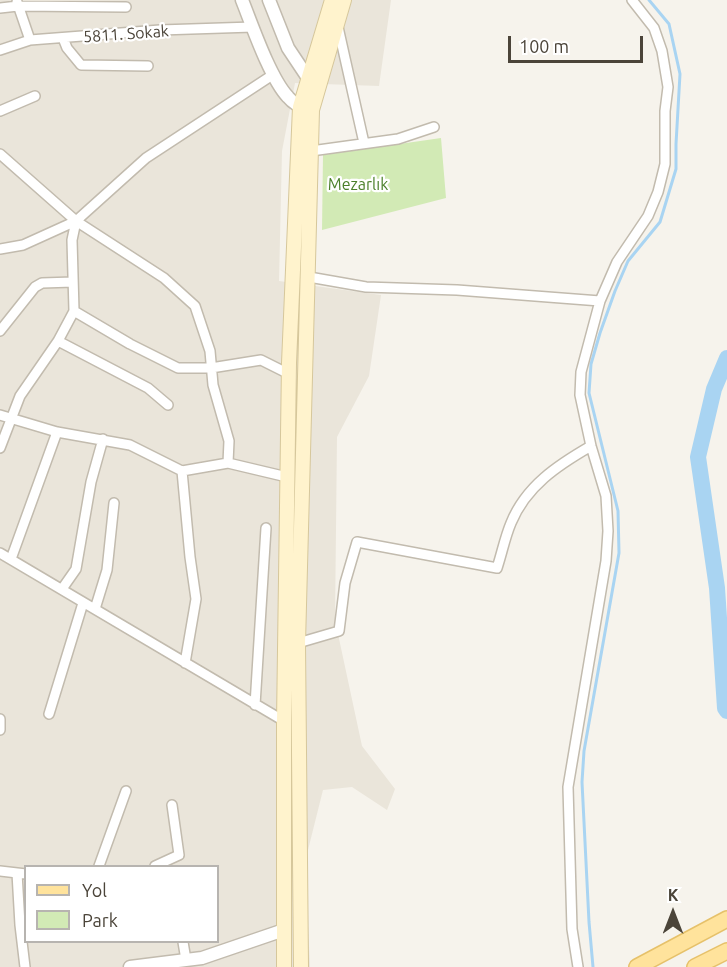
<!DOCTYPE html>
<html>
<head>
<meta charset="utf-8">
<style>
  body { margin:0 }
  #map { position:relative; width:727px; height:967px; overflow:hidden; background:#f6f3ec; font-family:Ubuntu,sans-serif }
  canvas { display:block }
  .legend { position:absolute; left:24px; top:865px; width:195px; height:78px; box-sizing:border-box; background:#fff; border:2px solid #b7b4b0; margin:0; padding:8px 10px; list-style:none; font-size:18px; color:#4b4439 }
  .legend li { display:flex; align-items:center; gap:12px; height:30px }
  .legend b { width:30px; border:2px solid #b7b4b0 }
  .north { position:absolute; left:643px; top:883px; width:60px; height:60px; -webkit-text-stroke:4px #fff; paint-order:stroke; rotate:0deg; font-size:16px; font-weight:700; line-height:24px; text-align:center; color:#4b4439 }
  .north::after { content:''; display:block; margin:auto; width:21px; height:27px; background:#4b4439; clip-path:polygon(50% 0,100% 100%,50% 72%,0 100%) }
  .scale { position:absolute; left:508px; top:36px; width:135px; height:27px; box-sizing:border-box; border:3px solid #4b4439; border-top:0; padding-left:8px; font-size:18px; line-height:21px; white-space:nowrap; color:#4b4439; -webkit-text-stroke:4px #fff; paint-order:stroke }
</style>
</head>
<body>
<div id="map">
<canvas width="727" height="967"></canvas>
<ul class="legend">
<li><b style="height:8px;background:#ffe39c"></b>Yol</li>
<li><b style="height:16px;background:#d2eab5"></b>Park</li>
</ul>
<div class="north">K</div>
<div class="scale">100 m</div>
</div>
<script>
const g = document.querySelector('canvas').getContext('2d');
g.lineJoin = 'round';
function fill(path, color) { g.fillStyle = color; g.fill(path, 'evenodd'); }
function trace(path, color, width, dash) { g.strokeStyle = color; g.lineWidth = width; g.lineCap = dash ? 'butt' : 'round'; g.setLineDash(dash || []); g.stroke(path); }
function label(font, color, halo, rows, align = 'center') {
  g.font = font + ' Ubuntu,sans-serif'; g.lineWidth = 4.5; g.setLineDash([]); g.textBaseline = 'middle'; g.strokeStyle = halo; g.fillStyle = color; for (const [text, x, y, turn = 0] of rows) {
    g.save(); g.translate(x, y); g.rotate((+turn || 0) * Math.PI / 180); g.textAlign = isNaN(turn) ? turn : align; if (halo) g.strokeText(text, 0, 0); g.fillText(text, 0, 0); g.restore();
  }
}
const residential = new Path2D(`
  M0,0H391L379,86L295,83L282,151L279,281L381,295L369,376L337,437L335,620L362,746L395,789L387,810L352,787L323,790L305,862L310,967H0ZM26,866H218V942H26Z`);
const green = new Path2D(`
  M441,138L446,198L322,230L323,155Z`);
const stream = new Path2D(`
  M593,967L589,922L582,782L584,751L619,553L618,511L589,393L591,364L600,333L615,291L628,261L660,222L676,169V144L680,74L669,24L649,0`);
const river = new Path2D(`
  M727,358L714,389L698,457L717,588L725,708L727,711`);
const minor = new Path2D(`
  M17,2L30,40
  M0,8L18,6L126,7
  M338,27L364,143
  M63,38L67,48L81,65L148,66
  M0,50L30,40L160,30L253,27
  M0,111L35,96
  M311,151L398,139L434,127
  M0,154L76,221L164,278L195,306L210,351L213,385L229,441L228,463
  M0,249L23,245L76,221L146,158L274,74
  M309,277L366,287L457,290L600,301
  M74,311L130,344L178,368H211L261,360L289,374
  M0,331L35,287L42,283L73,282
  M58,341L148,388L168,405
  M0,415L57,432L130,445L182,471L228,463L287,477
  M0,448L20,396L58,341L74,311L72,240L76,221
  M182,471L190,557L196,599L185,663
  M0,553L284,721
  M11,559L57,432
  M62,589L76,569L91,482L103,439
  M95,609L107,570L114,503
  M298,643L339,631L345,583L357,542L497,568C502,553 505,537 511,523C526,486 558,465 591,446
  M255,705L266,528
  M49,714L83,603
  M0,719V730
  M99,866L126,791
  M155,866L179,855L172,805
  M0,871L26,874
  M17,873L20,925L25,967
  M183,942L186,960
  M578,967L572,929L568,787L606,561L608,531L606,496L591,446L580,395L581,372L600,301L617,262L648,216L658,192L665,164V111L668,87L662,51L654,28L632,0`);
const tertiary = new Path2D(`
  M242,0C252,25 270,78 288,97C293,103 300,107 307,109
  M269,0L288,48L312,84
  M130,967L202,958L284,930`);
const secondary = new Path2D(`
  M284,967V721L289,363L300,107L332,0
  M301,967L298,643L312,110L344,0`);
const primary = new Path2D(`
  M637,967L727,919
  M695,967L727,951`);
const streetNames = [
  ["5811. Sokak",126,34,-4]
];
const parkNames = [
  ["Mezarlık",358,185]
];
fill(residential, '#eae5da');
fill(green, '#d2eab5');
trace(stream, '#a9d4f2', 3);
trace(river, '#a9d4f2', 16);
trace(minor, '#c2bbae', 12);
trace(tertiary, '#c2bbae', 15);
trace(secondary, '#d6c79b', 16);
trace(primary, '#e6c16a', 18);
trace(minor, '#fff', 9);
trace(tertiary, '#fff', 12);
trace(secondary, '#fff3cd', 14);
trace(primary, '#ffe39c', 15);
label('16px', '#4b4439', '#fff', streetNames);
label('16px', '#4a7f2a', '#fff', parkNames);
</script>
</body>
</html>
